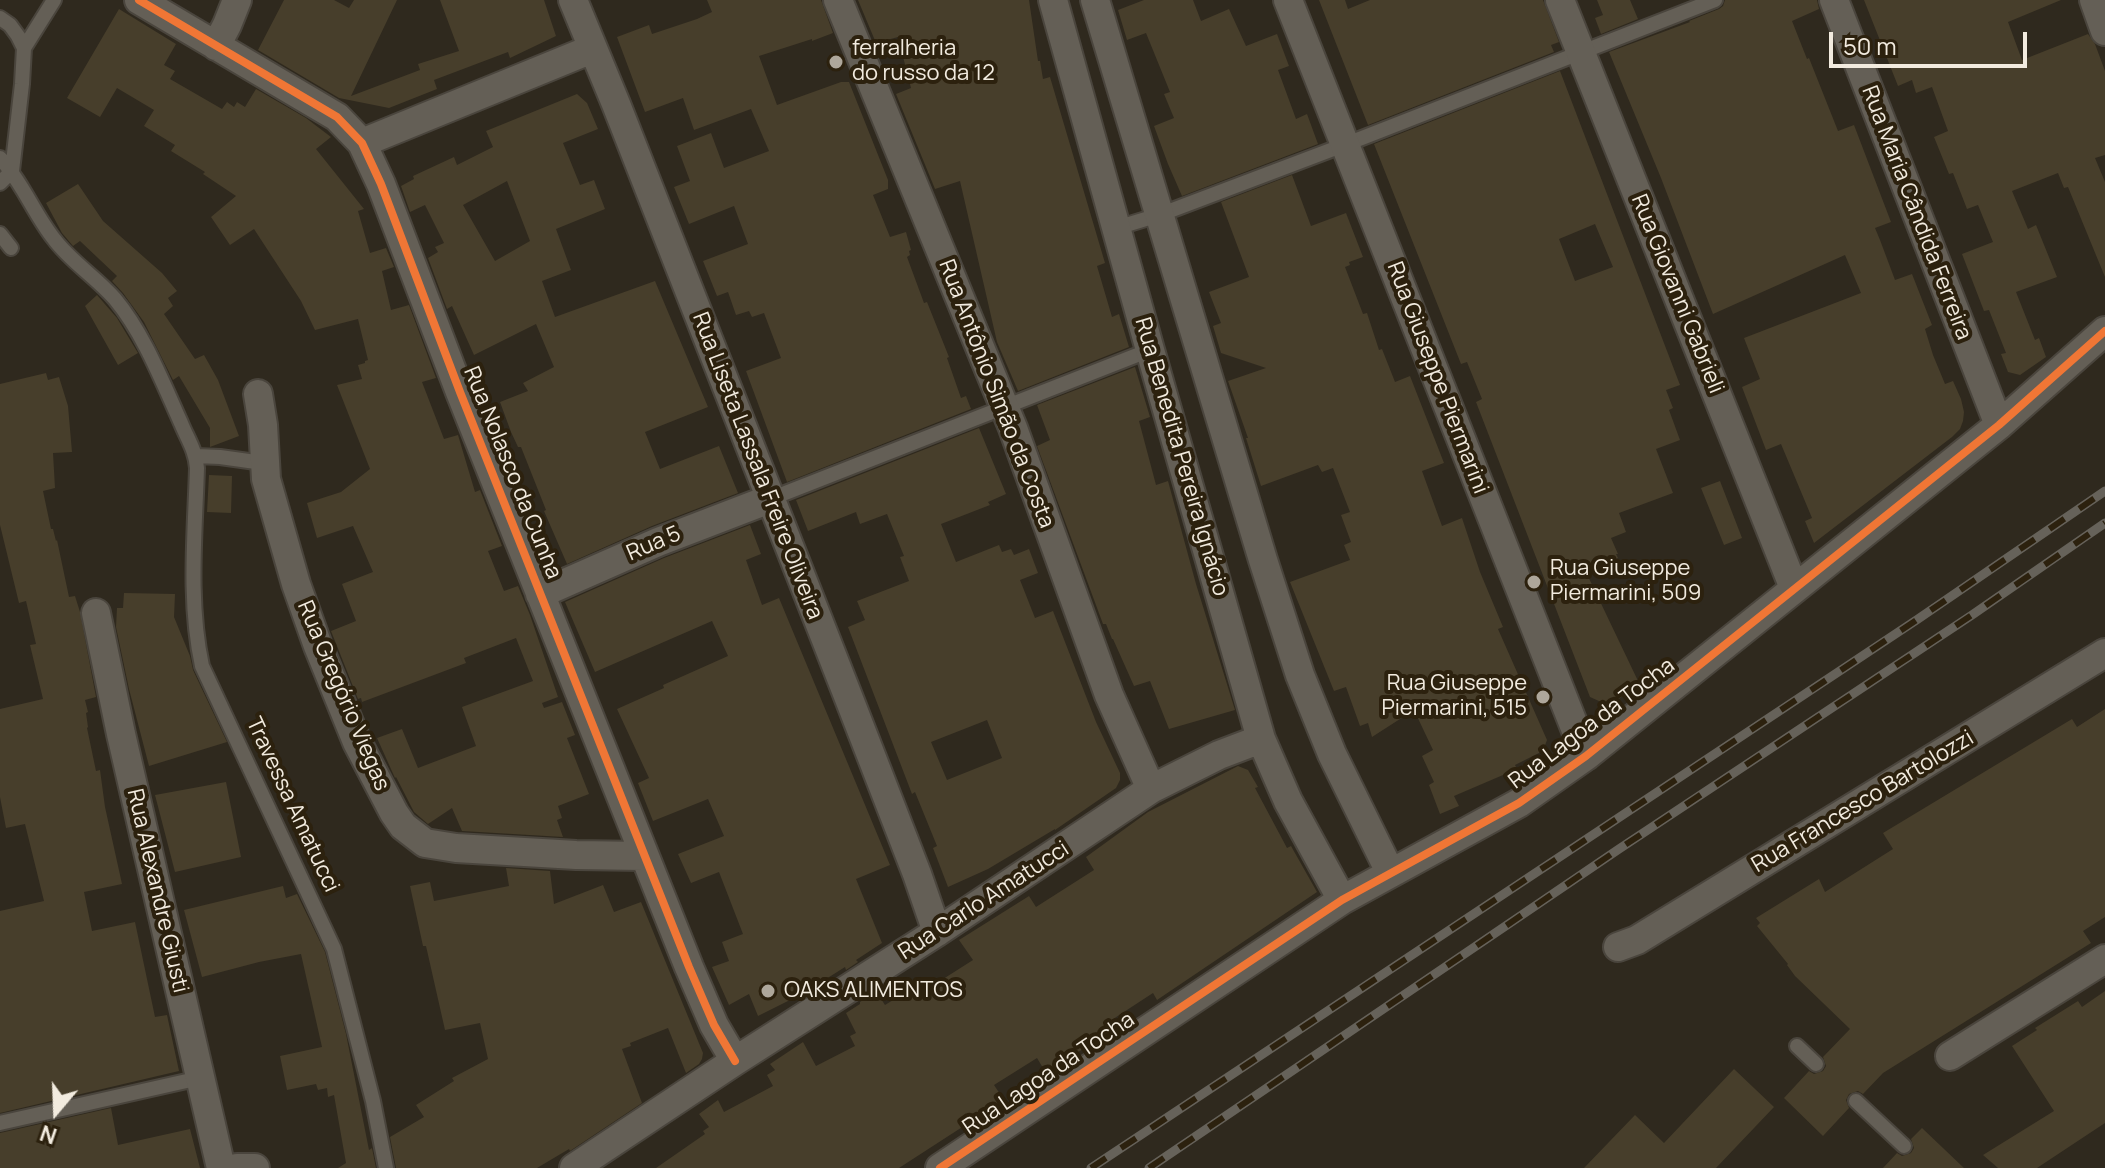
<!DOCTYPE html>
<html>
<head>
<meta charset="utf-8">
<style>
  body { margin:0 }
  #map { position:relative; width:2105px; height:1168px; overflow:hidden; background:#2f291e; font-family:Manrope,sans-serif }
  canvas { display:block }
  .north { position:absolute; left:16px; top:1072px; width:80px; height:80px; -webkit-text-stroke:6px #2c210e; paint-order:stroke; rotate:199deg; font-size:22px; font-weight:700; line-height:32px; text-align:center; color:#f2ebdf }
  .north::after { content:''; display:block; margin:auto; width:28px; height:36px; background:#f2ebdf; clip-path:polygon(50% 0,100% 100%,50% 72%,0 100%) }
  .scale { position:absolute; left:1829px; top:32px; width:198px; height:36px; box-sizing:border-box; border:4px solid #f2ebdf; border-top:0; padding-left:10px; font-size:24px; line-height:28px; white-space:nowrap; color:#f2ebdf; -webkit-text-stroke:6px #2c210e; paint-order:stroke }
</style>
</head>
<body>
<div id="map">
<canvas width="2105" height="1168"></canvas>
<div class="north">N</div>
<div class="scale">50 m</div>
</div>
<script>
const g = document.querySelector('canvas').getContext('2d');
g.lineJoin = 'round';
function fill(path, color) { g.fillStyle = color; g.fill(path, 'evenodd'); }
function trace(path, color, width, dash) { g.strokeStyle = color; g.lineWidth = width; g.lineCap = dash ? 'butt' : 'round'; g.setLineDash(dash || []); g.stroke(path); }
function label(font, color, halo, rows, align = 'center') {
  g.font = font + ' Manrope,sans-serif'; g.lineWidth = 8; g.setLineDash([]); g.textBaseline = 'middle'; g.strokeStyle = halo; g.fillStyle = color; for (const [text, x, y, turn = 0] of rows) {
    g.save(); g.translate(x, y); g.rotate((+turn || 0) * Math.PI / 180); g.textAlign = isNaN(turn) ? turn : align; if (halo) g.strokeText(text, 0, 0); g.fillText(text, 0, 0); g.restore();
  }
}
const building = new Path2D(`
  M284,0H334L349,8L354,0H397L351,96L420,70L418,64L459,51L440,0H544L556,36L510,58L508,52L434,80L437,89L389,108L339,98L258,50Z
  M707,0H821L833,33L812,41V39L759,56L777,105L841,82H849L888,180V189L873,195L890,237L906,232L911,250L909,251L910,255L907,257L924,303L927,302L949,357L947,358L961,398L966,396L971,409L787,482L746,371L781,358L764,313L752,317L749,311L736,315L728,292L717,296L703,261L748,244L734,206L689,224L674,187L690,181L677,146L711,133L724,168L769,151L751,109L694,130L683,98L645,112L617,37L649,25L652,34L697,19L712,12Z
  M858,0H1029L1038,61H1040L1043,79L1050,77L1105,263L1097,266L1112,317L1119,314L1129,347L1018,391L997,342L960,181L935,189L896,94L911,88L898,37L876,43Z
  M1144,0H1193L1201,21L1229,9L1246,46L1277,34L1289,66L1278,70L1296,119L1307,114L1318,144L1182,196L1168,164L1154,126L1174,118L1164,94L1170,92L1146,33L1127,40L1118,10Z
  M1319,0H1345L1348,9L1370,0H1543L1559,42L1551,45L1554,52L1368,125Z
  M1597,0H1630L1638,19L1601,34L1595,18L1603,15Z
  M1725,0H1817L1819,9L1792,21L1807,59L1809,58L1838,131L1854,125L1891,222L1875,228L1880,240L1895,280L1912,274L1932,325L1925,329L1933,355L1945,384L1953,381L1961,399L1964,412L1963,421L1960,429L1952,437L1814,543L1805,521L1812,518L1781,444L1766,450L1742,387L1760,379L1744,338L1861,293L1845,255L1713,314L1661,178L1609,52L1690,22L1689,21L1719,9L1723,6Z
  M1864,0H2061L2008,22L2022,60L2088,34L2095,44L2105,71V155L2095,158L2105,182V277L2068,187L2064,188L2058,173L2012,191L2028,229L2036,225L2057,277L2016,292L2035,340L2039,338L2046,357L2020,375L2008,372L2001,354L2006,353L1989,310L1984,311L1962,254L1993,242L1978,205L1967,209L1953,173L1949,174L1934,137L1948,131L1932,87L1916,93L1912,80L1898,86Z
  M119,9L176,44L164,65L175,71L170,79L222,109L227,102L234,107L237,102L245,107L256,89L306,118L331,137L316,149L364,209L358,211L370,253L386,248L394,267L382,271L391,310L409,305L436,378L422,382L444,439L458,435L475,492L480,490L502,546L488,551L504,591L518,586L530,615L558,697L542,703L544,708L562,702L575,735L567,738L589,794L558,806L562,818L557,820L563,837L462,831L452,808L428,824L414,812L396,777L395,778L377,738L402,729L418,768L476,746L462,707L533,681L516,638L464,658L466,663L362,702L361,698L358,699L331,631L356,621L342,584L373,572L353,526L317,538L307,503L341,492L370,469L337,385L362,379L358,365L365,363V361L368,360L358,319L315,330L301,301L254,229L230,245L211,217L236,196L203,174L205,172L171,151L175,145L144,126L154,110L117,88L100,117L67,98Z
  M1560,71L1680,385L1666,390L1673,408L1669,410L1680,440L1656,449L1673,493L1619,513L1626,532L1611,538L1618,554H1616L1618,558L1585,570L1639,683L1610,706L1590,697L1476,402L1482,399L1467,362L1461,364L1374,144ZM1595,224L1613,267L1575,281L1559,239Z
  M577,94L587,103L598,129L563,143L580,185L594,180L605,209L556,229L571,270L542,281L555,317L655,281L708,407L645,432L660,469L719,446L738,493L652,526L567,564L544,511L546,510L521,447H518L511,432L500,402L528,391L523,383L554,367L536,324L474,355L452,306L447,309L428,258L438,252L435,247L444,243L425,205L410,212L401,186L414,179L413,176L454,157L457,165L493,147L486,131ZM507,181L530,241L495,261L463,205Z
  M1292,175L1311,226L1346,213L1363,257L1349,262L1350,265L1345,267L1363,314L1367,313L1379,350L1382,349L1395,382L1410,376L1444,463L1422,471L1442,526L1462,518L1480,572L1503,627L1498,629L1547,740L1543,751L1515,765L1517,769L1454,796L1459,806L1440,814L1429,785L1434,782L1422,756L1433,750L1414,710L1372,737L1368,723L1360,726L1346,687L1334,691L1290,582L1350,560L1344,545L1351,542L1341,515L1350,512L1333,468L1322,472L1318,465L1261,486L1246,438H1248L1228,381L1266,368L1221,353L1213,326L1221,323L1209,292L1249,277L1221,202Z
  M78,184L103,221L162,273L177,291L168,298L173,306L164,314L195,359L204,355L218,380L239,436L210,447V428L179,376L173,380L144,322L123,293L112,281L117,276L80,241L73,246L62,233L46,203Z
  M97,295L117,318L138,353L118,365L85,306Z
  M1135,367L1150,417L1139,421L1156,485L1168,481L1196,584L1235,710L1169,729L1150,681L1134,686L1113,639H1112L1106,624H1103L1037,446L1050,440L1037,405Z
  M46,373L48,380L59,377L68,406L72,452L53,453L55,488L43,491L51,529H53L56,541L57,540L69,597L75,596L80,612L96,697L85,700L88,712L86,713L88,727L87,728L96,771L100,770L105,807L122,884L84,892L92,931L135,922L155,1017L167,1015L179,1071L0,1113V911L44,901L25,824L6,828L0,797V709L43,699L30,645L36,644L26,601L19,603L0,525V384Z
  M979,428L1006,494L988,502L990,505L941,524L956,562L999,545L1002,552L1011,549L1014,555L1029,549L1038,573L1020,580L1035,618L1053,611L1096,722L1120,773V780L1116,788L1055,830V829L988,869L948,887L933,848L937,846L915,792L912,794L848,627L865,620L857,601L909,581L900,557L904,556L887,514L860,524L856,512L808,531L796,500ZM987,720L1002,758L947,780L931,742Z
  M209,475L232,476L231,513L207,512Z
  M1720,481L1742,538L1724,545L1701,488Z
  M750,525L761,554L746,560L762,605L779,598L890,865L856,879L882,943L856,960L858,962L846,970L845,967L815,986L813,984L796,997L758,1016L749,994L729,1005L712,967L729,961L722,942L743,934L719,872L691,883L678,854L724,836L708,799L653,821L638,783L649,778L617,709L664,688L663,685L728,656L712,621L595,672L565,602L664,558Z
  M124,593L175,594L174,617L190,656L193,670L227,742L149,766L129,689L116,627L117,608H123Z
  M2105,709V917L2083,931L2091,943L1883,1073L1863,1094L1858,1091L1849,1094L1846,1100L1849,1108L1823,1136L1784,1098L1809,1071L1814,1074L1823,1071L1826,1066L1823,1057L1850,1029L1795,976L1787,965L1788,964L1757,926L1760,923L1756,918L1819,879L1825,892L1893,849L1883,833L2072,719L2077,727Z
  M1238,766L1248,770L1258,787L1255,788L1287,848L1291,846L1317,892L1157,1000L1153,993L1104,1025L1109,1032L1046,1073L1037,1058L994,1085L1004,1100L899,1168H656L705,1134L703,1131L709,1127L699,1114L718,1100L724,1112L773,1086L767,1075L775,1070L770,1064L803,1042L816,1066L855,1046L850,1036L856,1033L846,1013L860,1004V1002L876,991L885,1005L924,981L929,988L973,960L959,940L1029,896L1036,907L1094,870L1086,857L1148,812Z
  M226,782L241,857L175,872L155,795Z
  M506,868L550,871L554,904L603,885L614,912L641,902L703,1053L702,1059L699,1064L686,1073L668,1028L630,1043L631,1046L622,1049L642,1103L570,1151L569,1149L537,1168H396L390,1137L424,1117L416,1105L454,1081L452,1078L488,1059L480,1023L445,1030L426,946H423L410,886L430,882L434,901L509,886Z
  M283,886L286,898L297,894L325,952L346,1034L369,1150L372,1148L376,1168H338L346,1163L334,1095L328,1097L327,1088L318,1090L316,1084L287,1090L280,1056L322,1047L301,954L259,962L202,977L184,910Z
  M2105,991V1123L2037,1168H1998L1983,1155L2054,1111L2012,1046L2037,1030L2035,1028L2078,1001L2082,1007Z
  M1734,1069L1774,1107L1716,1168H1584L1635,1115L1664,1143Z
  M111,1108L118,1145L190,1129L200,1168H0V1133Z
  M1922,1128L1964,1168H1883L1897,1153L1902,1156L1911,1153L1914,1148L1911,1139Z`);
const service = new Path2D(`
  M0,18L10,25L18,36L24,48L22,84L12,171
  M24,48L54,0
  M0,158C23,183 34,214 54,239C71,262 96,277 115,299C144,334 162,381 181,423C187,438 196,451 197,468C195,533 188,602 202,666L334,949L373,1101L386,1168
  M0,183L12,171
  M1116,228L1159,215L1344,145L1715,0
  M0,234L11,248
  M196,456L220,457L263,463
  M770,499L1150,350
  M1797,1046L1816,1064
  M1856,1101L1904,1146
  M0,1123L200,1078`);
const minor = new Path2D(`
  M139,0L337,117L362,143L381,184L460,392L689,967L714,1025L735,1061
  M573,0L616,104L848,696L917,874L937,932
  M838,0L1013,428L1109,695L1151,789
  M1053,0L1150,350L1261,739L1288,801L1342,900
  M1095,0L1263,560L1300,675L1332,754L1390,872
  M1288,0L1586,756
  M1560,0L1794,588
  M1834,0L1999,425
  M2094,0L2105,31
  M216,46L227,25L237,0
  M362,143L592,49
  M258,394L263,425L266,479L296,584L318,646L357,742L394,813L403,826L425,843L456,848L576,855L644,856
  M540,594L658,542L770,499
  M96,613L121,734L221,1168
  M1618,947L1637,940L2105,653
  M1950,1056L2105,959
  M237,1168H255
  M574,1168L735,1061L937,932L1151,789L1219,755L1261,739
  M940,1168L1342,900L1519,803L1586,756L1999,425L2105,331`);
const rail = new Path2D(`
  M1091,1168L1918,619L2105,491
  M1149,1168L1619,849L1972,615L2105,523`);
const cycleway = new Path2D(`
  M139,0L337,117L362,143L381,184L460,392L689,967L714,1025L735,1061
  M940,1168L1342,900L1519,803L1586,756L1999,425L2105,331`);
const markers = [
  [836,62,8,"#aea79b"],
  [1534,582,8,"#aea79b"],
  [1543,697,8,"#aea79b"],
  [768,991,8,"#aea79b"]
];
const poiNames = [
  ["ferralheria",852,49],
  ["do russo da 12",852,74],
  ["Rua Giuseppe",1550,569],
  ["Piermarini, 509",1550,594],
  ["Rua Giuseppe",1527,684,"right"],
  ["Piermarini, 515",1527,709,"right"],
  ["OAKS ALIMENTOS",784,991]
];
const streetNames = [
  ["Rua Maria Cândida Ferreira",1916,213,69],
  ["Rua Giovanni Gabrieli",1677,294,68],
  ["Rua Giuseppe Piermarini",1437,378,69],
  ["Rua Antônio Simão da Costa",996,394,69],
  ["Rua Benedita Pereira Ignácio",1181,457,74],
  ["Rua Liseta Lassala Freire Oliveira",757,466,69],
  ["Rua Nolasco da Cunha",512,473,68],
  ["Rua 5",654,544,-23],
  ["Rua Gregório Viegas",343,696,67],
  ["Rua Lagoa da Tocha",1592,724,-37],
  ["Rua Francesco Bartolozzi",1863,802,-31],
  ["Travessa Amatucci",292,805,65],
  ["Rua Alexandre Giusti",157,891,77],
  ["Rua Carlo Amatucci",984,901,-33],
  ["Rua Lagoa da Tocha",1049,1074,-34]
];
fill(building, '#473e2b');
trace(service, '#4a453d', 18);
trace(minor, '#4a453d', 32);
trace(service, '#645f56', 14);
trace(minor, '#645f56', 28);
trace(rail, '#66625a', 9);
trace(rail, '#2c210e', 6, [18]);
trace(cycleway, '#f07635', 8);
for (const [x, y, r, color] of markers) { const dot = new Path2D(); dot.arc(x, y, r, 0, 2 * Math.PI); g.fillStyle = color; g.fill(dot); trace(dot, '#2c210e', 3); }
label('22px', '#f2ebdf', '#2c210e', poiNames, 'left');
label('22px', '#f2ebdf', '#2c210e', streetNames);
</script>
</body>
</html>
